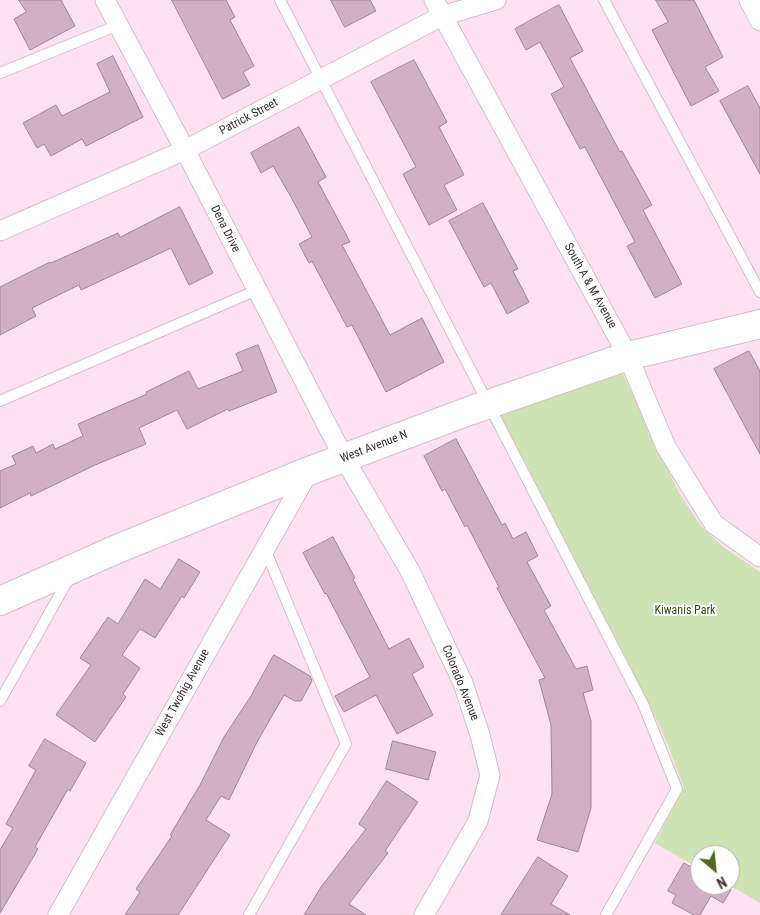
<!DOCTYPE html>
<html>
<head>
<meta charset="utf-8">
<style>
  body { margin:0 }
  #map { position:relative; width:760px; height:915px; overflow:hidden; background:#ffe2f2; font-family:"Roboto Condensed",sans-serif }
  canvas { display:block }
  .north { position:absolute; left:690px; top:845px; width:50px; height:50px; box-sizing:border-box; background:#fff; border:1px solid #b2adaf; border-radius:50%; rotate:152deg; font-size:14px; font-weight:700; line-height:20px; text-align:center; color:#3e3138 }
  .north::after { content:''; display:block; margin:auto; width:18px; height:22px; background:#4c691d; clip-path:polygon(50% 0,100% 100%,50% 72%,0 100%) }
</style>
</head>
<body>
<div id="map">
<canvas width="760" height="915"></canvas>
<div class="north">N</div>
</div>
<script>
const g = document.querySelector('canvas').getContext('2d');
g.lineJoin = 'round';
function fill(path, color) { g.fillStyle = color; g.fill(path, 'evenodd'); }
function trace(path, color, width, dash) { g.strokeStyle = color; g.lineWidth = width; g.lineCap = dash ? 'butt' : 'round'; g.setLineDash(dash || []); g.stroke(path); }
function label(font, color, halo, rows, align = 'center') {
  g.font = font + ' "Roboto Condensed",sans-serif'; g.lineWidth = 4; g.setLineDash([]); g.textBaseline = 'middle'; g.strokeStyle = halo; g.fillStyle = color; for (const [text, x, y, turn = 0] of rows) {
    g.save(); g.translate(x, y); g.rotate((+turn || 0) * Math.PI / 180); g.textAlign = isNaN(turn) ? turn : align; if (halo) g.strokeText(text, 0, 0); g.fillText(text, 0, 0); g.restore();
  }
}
const green = new Path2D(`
  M623,374L679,493L701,526L722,546L760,572V903L729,885L730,855H700V869L655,843L684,787L660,726L495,408L536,395Z`);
const building = new Path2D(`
  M19,0H61L75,26L30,50L14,19L26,12Z
  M172,0H226L235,17L230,20L254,66L243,72L250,85L223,99Z
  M331,0H370L376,11L345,27Z
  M656,0H694L723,57L705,67L719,91L691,106L652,30L668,22Z
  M559,5L583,51L570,58L620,152L622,151L652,205L643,210L682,284L655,298L627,246L635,242L585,147L580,149L551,94L564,87L540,42L526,50L515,29Z
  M113,56L143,117L86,146L82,139L51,156L44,144L37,148L23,123L56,105L62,116L110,92L97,64Z
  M414,60L447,122L439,127L464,175L444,185L457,210L429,225L403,174L416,167L371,82Z
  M748,86L760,108V174L720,101Z
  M299,127L326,177L318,182L350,242L342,245L390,335L422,318L444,362L386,392L352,325L347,327L312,261L309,263L299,244L312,237L291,197L273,166L261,173L251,153Z
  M483,203L518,269L513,271L529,302L507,314L491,283L484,287L449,221Z
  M180,207L213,273L189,285L171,248L81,290L79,285L32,308L36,316L0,335V287L50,262L51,263L118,233L120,237Z
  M258,345L277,392L229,411L228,409L187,429L177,410L139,428L146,444L95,465L31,496L30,493L0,508V471L16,464L12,456L33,446L36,453L53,444L55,449L83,436L78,424L147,394L146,392L189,371L198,389L243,371L236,354Z
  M749,351L760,371V454L714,369Z
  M456,439L502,525L505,523L513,539L526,532L538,556L527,562L551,606L544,610L576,669L587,666L593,690L583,693L591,721V808L578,852L537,840L552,794L551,725L539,680L545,678L497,588L499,587L467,525L465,527L445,489L442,491L424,456Z
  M333,537L355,578L353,579L389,649L409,638L424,667L412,674L433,715L397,734L376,695L344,712L335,696L370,677L326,593L325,594L303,553Z
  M179,559L200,572L184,598L182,596L155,638L140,629L122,655L140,668L123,694L126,697L95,742L56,715L91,665L80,658L108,617L118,624L145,579L160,589Z
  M274,655L310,676L312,681L301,701H295L284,695L257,742L229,800L221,796L206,820L230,835L178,915H125L140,892L136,889L172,836L170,835L200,785L224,737L251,696Z
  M45,739L86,763L70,791L68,789L35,847L38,849L0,913V850L13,828L6,824L36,770L29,766Z
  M393,741L436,752L428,780L386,769Z
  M387,781L418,802L385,851L388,853L349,904L366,915H304L321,887L366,829L359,824Z
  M538,857L568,876L551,904L570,915H501Z
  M684,863L700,872V885H722L731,890L723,903L711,896L700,915H694L672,903L676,895L668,891Z`);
const service = new Path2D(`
  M280,0L643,704L677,789L606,915
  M604,0L760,292
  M0,73L118,25
  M0,401L257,290
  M0,701L69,578
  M249,915L346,744L265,549`);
const minor = new Path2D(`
  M105,0L185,150L344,458L410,571L463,683L480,735L490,775L478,821L424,915
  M434,0L628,356L666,447L714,524L760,557
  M749,0L760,21
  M0,231L185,150L442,16L496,0
  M58,915L309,471`);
const secondary = new Path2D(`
  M0,601L117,549L309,471L469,411L628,356L760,324`);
const streetNames = [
  ["Patrick Street",249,117,-28],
  ["Dena Drive",225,229,63],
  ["South A & M Avenue",590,286,61],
  ["West Avenue N",374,447,-21],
  ["Colorado Avenue",460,683,68],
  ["West Twohig Avenue",183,693,-61]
];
const parkNames = [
  ["Kiwanis Park",685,611]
];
fill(green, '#cde3b3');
fill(building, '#d2b0c3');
trace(building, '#a28295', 1);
trace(service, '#dbb9cd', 12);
trace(minor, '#dbb9cd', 21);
trace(secondary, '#dbb9cd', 30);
trace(service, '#fff', 10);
trace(minor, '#fff', 19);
trace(secondary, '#fff', 28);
label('12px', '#3e3138', '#fff', streetNames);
label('12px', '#374d11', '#fff', parkNames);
</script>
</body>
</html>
